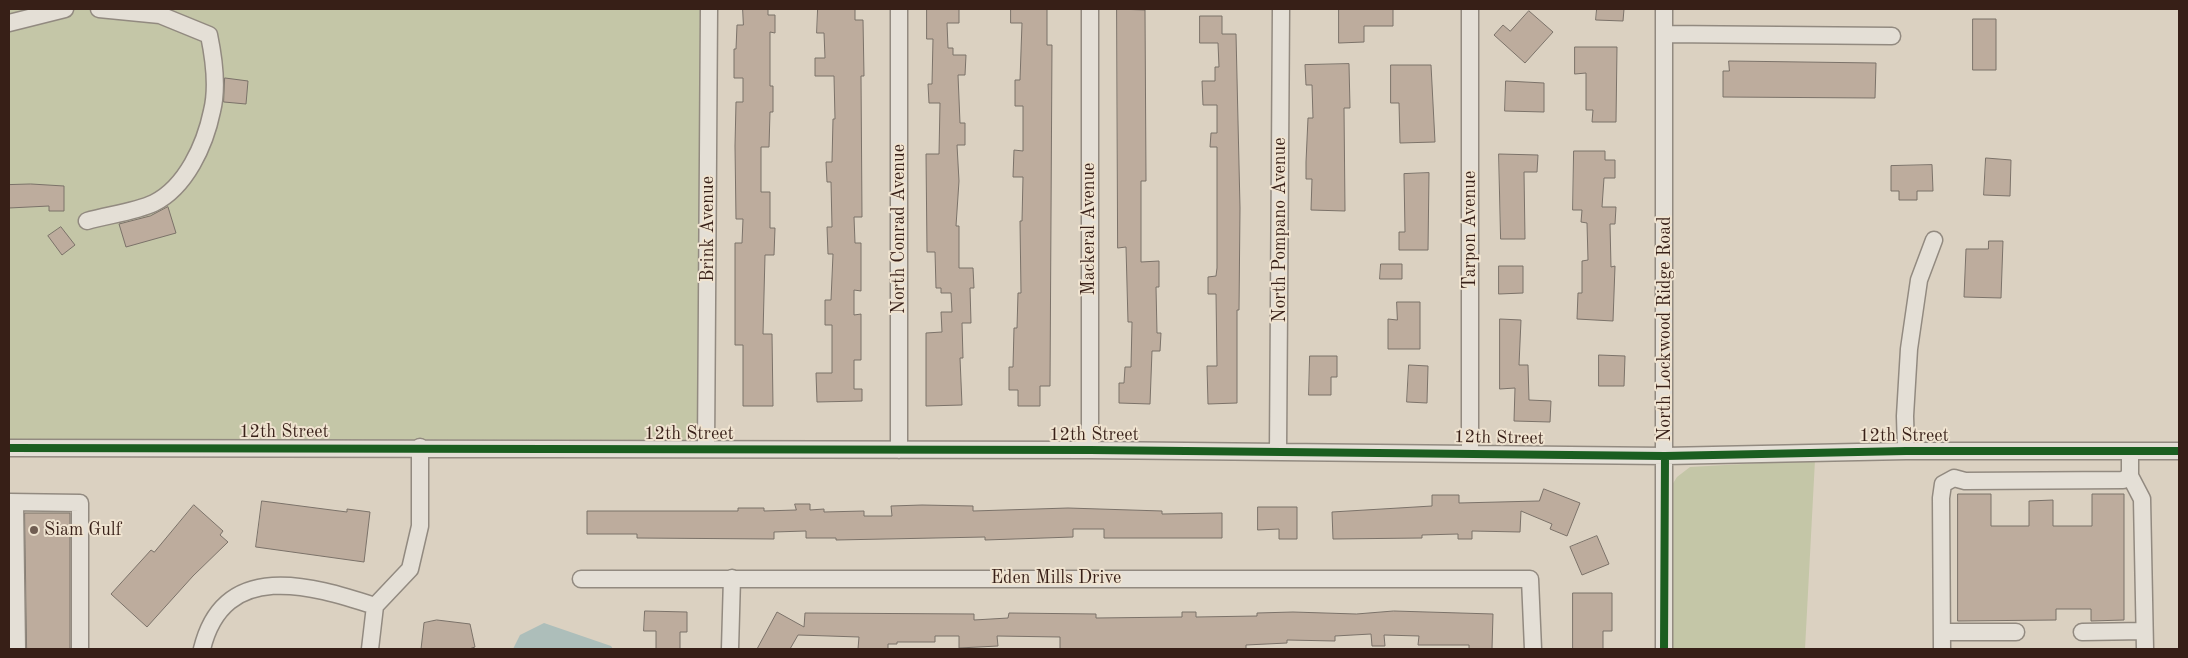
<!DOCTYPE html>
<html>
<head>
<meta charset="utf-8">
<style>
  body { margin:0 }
  #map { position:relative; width:2188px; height:658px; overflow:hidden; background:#dbd1c1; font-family:"Old Standard TT",serif }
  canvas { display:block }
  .frame { position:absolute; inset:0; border:10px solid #371f17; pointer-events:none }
</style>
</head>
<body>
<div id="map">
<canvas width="2188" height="658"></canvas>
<div class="frame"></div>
</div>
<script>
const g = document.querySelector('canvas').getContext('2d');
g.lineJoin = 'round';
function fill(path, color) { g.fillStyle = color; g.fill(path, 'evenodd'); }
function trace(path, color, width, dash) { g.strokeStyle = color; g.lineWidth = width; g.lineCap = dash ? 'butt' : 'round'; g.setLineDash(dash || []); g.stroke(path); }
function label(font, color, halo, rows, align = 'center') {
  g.font = font + ' "Old Standard TT",serif'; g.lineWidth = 4; g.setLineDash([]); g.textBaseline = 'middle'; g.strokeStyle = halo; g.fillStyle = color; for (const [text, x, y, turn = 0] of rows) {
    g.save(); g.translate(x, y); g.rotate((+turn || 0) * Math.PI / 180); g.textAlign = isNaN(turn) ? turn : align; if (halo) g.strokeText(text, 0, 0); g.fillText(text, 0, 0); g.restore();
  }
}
const green = new Path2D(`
  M9,9H701L698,440L9,439Z
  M1815,460L1805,649H1669L1672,485L1677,477L1690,467Z`);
const water = new Path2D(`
  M544,623L611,646L613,649H513L520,635Z`);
const building = new Path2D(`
  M743,9H768V15H775V33L770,32V86H773V112H770L769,147H761V192H770V228H775L774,255H765L763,334H772L773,406H743V345H735V243H742L743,219H736L735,146L736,102H743V78H734V49H736L737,25H743Z
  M818,9H855V20H863L864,76H861L862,217H854L855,243H861V291L854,290V315L861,314V360H854V389H862V401L817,402L816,373H832V325H825V300H831L833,254H828L827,227H832L831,182H827L826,162H832L833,119H835L834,76H815V58H825L824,33H817Z
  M927,9H959V23H947L948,48H953V55H966L965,75H958L960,123H965V145H957L959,181L956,226H959V268H973L974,288H970L971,323H962L963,358H960L962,405L926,406V333L942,332L941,312H952L951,293H941V288H936L935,252H927L926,154H939L940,103H929L928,84H932L933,39H927Z
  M1011,9H1047V45H1052L1050,386H1040V406H1018V390H1009V367H1013L1014,328H1017L1018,293H1021L1020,221H1022L1023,177H1013L1014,150L1023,151V106H1015V80H1020L1022,23H1011Z
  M1117,9L1145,10L1146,181H1141V262L1159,261V287H1156L1157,333H1161L1160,351H1152L1150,404L1119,403V383H1124L1125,367H1131L1132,322H1128L1126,247L1118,248Z
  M1339,9H1393V26H1364V42L1339,43Z
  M1597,9H1624L1623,21L1596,20Z
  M1529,11L1553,32L1525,63L1494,35L1503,25L1510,31Z
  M1200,16H1222V34H1236L1240,208L1239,310H1237V403L1208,404L1207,366H1217L1216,294H1208V277L1216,276L1217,268V147H1210L1211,133H1217V105H1203L1202,81H1215V67H1219L1218,43H1200Z
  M1973,19H1996V70H1973Z
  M1575,47H1617L1616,122H1592L1593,110H1586V73L1575,74Z
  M1729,61L1876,63L1875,98L1723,97V71H1729Z
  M1349,64L1350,108H1344L1345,211L1311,210L1312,179H1306V162L1308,118H1313L1312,85H1306L1305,65Z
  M1391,65H1431L1435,142L1400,143L1399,103H1391Z
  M225,78L248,81L246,104L224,102Z
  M1506,81L1544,83V112L1505,111Z
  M1574,151H1605V160H1615V178H1604L1602,207H1616L1615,224H1610L1611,267L1615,266L1613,321L1577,319L1578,293H1582V261L1588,260L1587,223L1581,222L1582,210H1573Z
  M1499,154L1538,155L1537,172H1524L1525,239H1501Z
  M1986,158L2011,160L2010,196L1984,195Z
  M1932,165L1933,191H1917V200H1899V191H1891V166Z
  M1429,173L1428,250H1399V232H1405L1404,174Z
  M31,184L64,186V211H49V206L9,208V185Z
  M168,207L176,233L126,247L119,224L150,216Z
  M61,227L75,245L62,255L48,236Z
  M1989,241H2003L2001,298L1964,297L1966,249H1988Z
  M1381,264H1402V279H1380Z
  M1499,266H1523V293L1499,294Z
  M1397,302H1420V349H1388V319L1397,320Z
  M1500,319L1521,320L1519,365H1528L1529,400L1551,401L1550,422L1514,421L1515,388L1500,389Z
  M1599,355L1625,356L1624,386H1599Z
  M1310,356H1337V377H1331V395H1309Z
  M1409,365L1428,366L1427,403L1407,402Z
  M1544,489L1580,503L1567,536L1550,529L1552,524L1521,511L1520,532L1472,531V539H1458V534L1422,535V538L1333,539L1332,512L1432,506V495H1459V503L1539,501Z
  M1958,494H1991V526H2029V501L2053,500V526H2092V494H2124V620L2091,621V609H2056V620L1958,621Z
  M262,501L347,512V509L370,512L364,562L256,547Z
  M795,504H810V510L824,509V512L864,511V516H892L891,506L922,505L973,506V511L1068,508L1162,511V514L1222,513V538H1104V529H1073V537L985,540V537L836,540V538H806V531L774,532V539L637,538V534H587V511H738V508H764V511L796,510Z
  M194,505L223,531L220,535L228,542L193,576L147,627L111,594L151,550L154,552Z
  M1258,507H1297V539H1279V529L1258,530Z
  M25,513H70V649H27Z
  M1597,536L1609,564L1582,575L1570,547Z
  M1573,593H1612V631H1603V649H1573Z
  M645,611L687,612V632H680V649H656V631H644Z
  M1394,611L1493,614L1492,649H1469V645H1418L1419,636L1384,635L1385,646H1372L1371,634L1335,636V641L1287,640V643L1246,645V649H1060V637L997,636L998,646L959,648V636H935V642H897V644H888V649H858L859,637L798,635L790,649H757L777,612L804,627L805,613L974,614V620L1008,618L1009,613L1096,614V618L1182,617V612H1196V617L1257,616V613L1293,612L1356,614Z
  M437,620L470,624L475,647L469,649H421L424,623Z`);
const minor = new Path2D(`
  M1090,9V450
  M1470,9V452
  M9,23L65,9
  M1664,34L1892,36
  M87,221C107,215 135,212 154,203C186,187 205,145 212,111C218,87 214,59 209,35L160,15L99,9
  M9,448L1090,450L1665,456L1906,451H2179
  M706,449L709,9
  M899,450V9
  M1278,451L1281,9
  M1906,451L1905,416L1909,349L1919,280L1934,240
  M2130,451V476L2142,499L2145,649
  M9,502L80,503V649
  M15,503L17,649
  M581,579H1530L1533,649
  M1942,632H2016
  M2082,632L2144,631
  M202,649C224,559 311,585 375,606
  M370,649L375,606L410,569L420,526V447
  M730,649L732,578
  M1664,649V9
  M1942,649L1941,498L1943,484L1954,478L1965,481L2123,480L2130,476`);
const cycleway = new Path2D(`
  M9,448L1090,450L1665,456L1906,451H2179
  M1664,649L1665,456`);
const markers = [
  [34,530,5,"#705d52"]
];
const streetNames = [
  ["Brink Avenue",708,229,-90],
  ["North Conrad Avenue",899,229,-90],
  ["Mackeral Avenue",1089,229,-90],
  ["North Pompano Avenue",1280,230,-90],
  ["Tarpon Avenue",1470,230,-90],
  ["North Lockwood Ridge Road",1665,329,-90],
  ["12th Street",284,432],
  ["12th Street",689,434],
  ["12th Street",1094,435],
  ["12th Street",1904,436],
  ["12th Street",1499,438,1],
  ["Eden Mills Drive",1056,578]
];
const poiNames = [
  ["Siam Gulf",44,530]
];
fill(green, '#c4c6a7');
fill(water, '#adbeba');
fill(building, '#bdac9d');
trace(building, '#7b7269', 1);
trace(minor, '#928a80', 19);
trace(minor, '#e4dfd6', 16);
trace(cycleway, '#1b5e20', 8);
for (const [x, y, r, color] of markers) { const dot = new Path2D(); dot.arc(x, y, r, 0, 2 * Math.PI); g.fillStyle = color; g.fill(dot); trace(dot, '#efe3d0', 2); }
label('18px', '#371f17', '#efe3d0', streetNames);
label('18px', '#371f17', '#efe3d0', poiNames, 'left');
</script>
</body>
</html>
